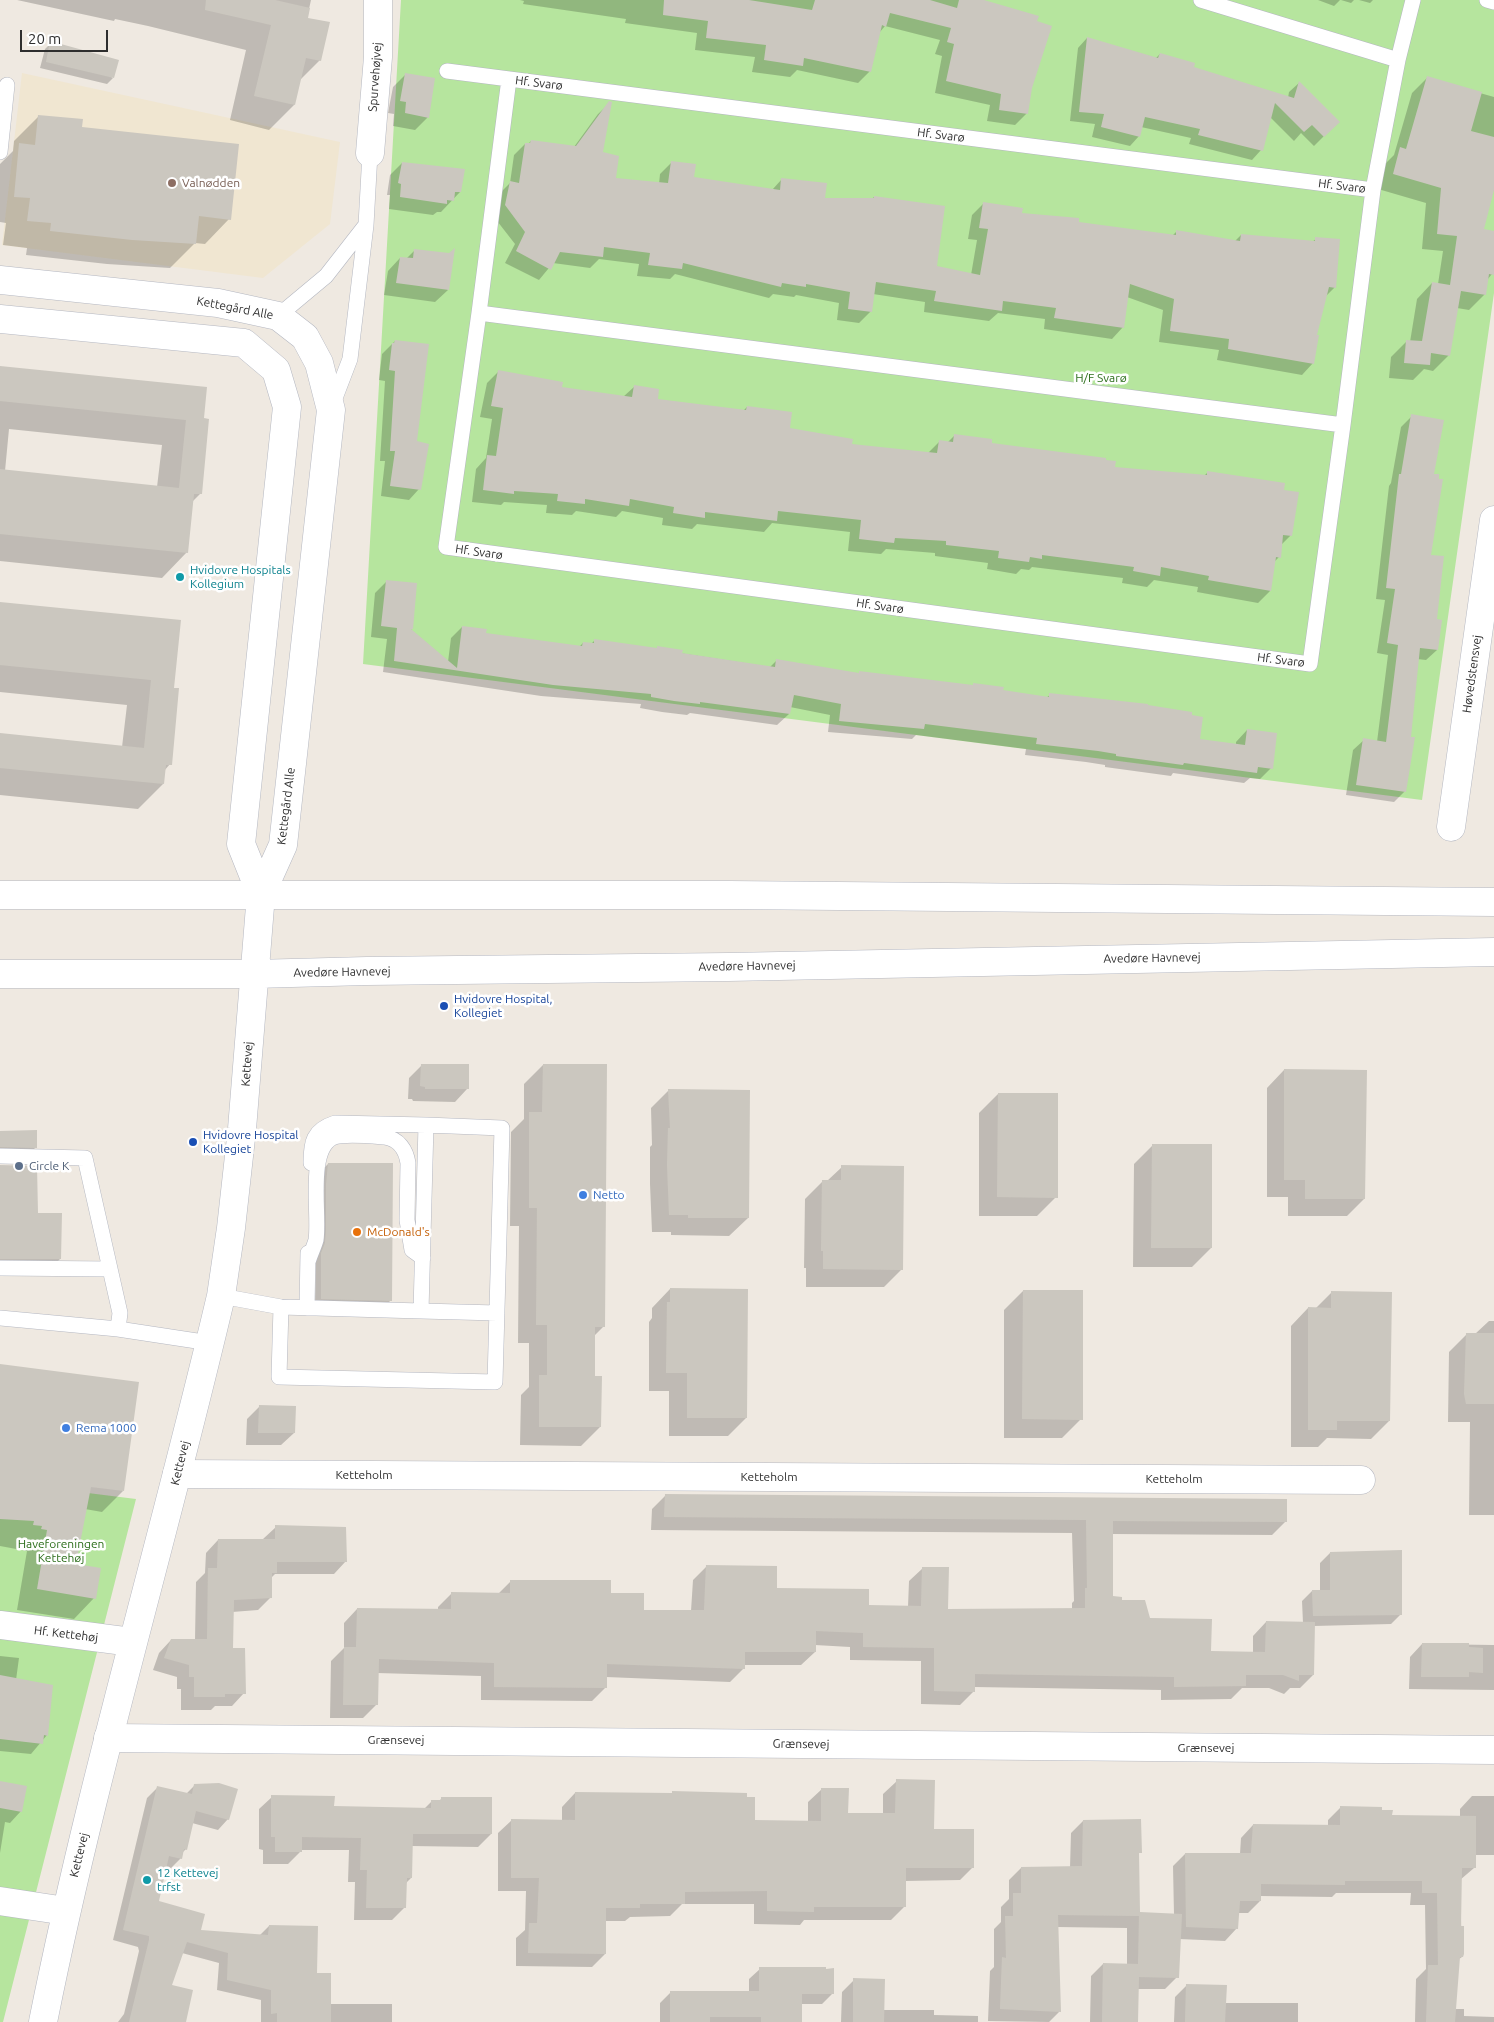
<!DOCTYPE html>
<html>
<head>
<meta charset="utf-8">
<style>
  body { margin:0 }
  #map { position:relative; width:1494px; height:2022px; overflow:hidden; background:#efe9e1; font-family:Ubuntu,sans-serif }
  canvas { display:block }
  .scale { position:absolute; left:20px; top:30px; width:88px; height:22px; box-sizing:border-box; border:2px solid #2e2e2e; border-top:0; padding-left:6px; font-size:15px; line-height:18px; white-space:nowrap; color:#2e2e2e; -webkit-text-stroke:4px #fff; paint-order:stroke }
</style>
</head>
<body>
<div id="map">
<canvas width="1494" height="2022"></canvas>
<div class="scale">20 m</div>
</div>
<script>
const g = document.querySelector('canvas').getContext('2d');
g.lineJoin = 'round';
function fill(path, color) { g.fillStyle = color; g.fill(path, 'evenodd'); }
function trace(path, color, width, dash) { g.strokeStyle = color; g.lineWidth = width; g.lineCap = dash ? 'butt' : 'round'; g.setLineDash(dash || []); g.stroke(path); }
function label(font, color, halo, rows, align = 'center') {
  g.font = font + ' Ubuntu,sans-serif'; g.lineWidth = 5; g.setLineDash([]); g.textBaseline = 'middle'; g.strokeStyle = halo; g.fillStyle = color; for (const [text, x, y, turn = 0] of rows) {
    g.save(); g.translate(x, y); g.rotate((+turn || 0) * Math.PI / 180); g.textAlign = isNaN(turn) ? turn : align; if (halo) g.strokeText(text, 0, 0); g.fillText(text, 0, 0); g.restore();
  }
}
const education = new Path2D(`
  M22,73L340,142L330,224L263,278L2,245Z`);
const green = new Path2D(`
  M401,0H1494V293L1422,800L363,664Z
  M0,1482L136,1499L3,2022H0Z`);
const shadow = new Path2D(`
  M17,0H311L307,18L320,60L300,80L294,105L269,130L230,120L246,50L148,26L115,19L114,21Z
  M520,0H980L1031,88L1027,113L1015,125L987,121L990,105L935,93L942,56L935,54L940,40L885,26L879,33L870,71L858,83L797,70L790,77L752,72L755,57L695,50L697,33L625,23L626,19L523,4L524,1Z
  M1318,0H1340L1334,6Z
  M1341,0H1354L1351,3Z
  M1359,0H1373L1370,3Z
  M1087,38L1156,58L1160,54L1193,68L1288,98L1289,92L1299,83L1338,122L1314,146L1301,133L1294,141L1270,117L1261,150L1252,160L1189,144L1191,138L1141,127L1139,136L1130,146L1092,137L1095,124L1070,121L1078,48Z
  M51,43L113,78L107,84L40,68L45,49Z
  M406,74L428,117L415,130L393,126L394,114L388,113L393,87Z
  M1427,78L1494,97V188L1482,230L1494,232V260L1492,274L1487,280L1485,294L1469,310L1457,308L1449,355L1433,371L1424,369L1413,380L1389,378L1391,357L1407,341L1410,342L1417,299L1432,283L1438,284L1443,251L1422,249L1426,203L1378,189L1385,164L1394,155L1412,93Z
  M610,103L601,153L615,179L659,184L660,174L672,162L693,178L772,190L782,179L824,199H872L874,197L936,267L971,275L977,240L968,239L972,215L983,204L1020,215L1172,236L1177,231L1235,241L1241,235L1312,242L1316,239L1335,287L1325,297L1316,336L1313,363L1302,375L1217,360L1219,350L1159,342L1163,310L1127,297L1123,327L1112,339L1044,329L1045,319L998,313L989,321L924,312L925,302L873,294L871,311L859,323L837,320L839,303L796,295L794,297L773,294L769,298L675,274L670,279L637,276L639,264L599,259L590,268L553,263L539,280L505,263L515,244L494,217L499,194L510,183L514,155L525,144H528L531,141L574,147L598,114Z
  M39,116L81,128L229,219L205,244L195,243L170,268L107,264L26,255L27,248L3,245L6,223L0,222V164L13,151L14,141Z
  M402,163L460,192L441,212H437L433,215L389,209L390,195H387L390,175Z
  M415,250L448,290L435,302L384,295L388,271L400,258L406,259Z
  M395,341L415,442L419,489L409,500L381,496L385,461H380L385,381L379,380L382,354Z
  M0,367L203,419L200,494L192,502L187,552L162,578L0,561ZM9,429L162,445L157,487L5,471Z
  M498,372L560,388L623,397L634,387L656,400L743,411L747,407L789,429L850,445L928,453L940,441L947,443L955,435L990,444L1114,468L1204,476L1208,472L1283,491L1291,535L1281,545L1279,557L1274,562L1270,591L1258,603L1197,592L1198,587L1154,580L1147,587L1122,583L1123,578L1032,567L1029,570L1021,569L1016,574L987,569L988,563L935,556V553L886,549L881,554L848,551L850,532L772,523L764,532L697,524L692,529L662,525L663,518L622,511L616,517L576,511L572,515L546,513L547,505L504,502L501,505L472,502L476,469L486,458L492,419L480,417L487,383Z
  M1412,416L1433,475L1429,556L1437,650L1426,660L1417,659L1405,791L1394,802L1346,795L1353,750L1364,740L1377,742L1388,655L1377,653L1385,600L1376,599L1389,486L1391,483L1401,427Z
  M386,582L412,629L410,630L448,662L451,638L462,627L485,634L579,647L583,643L591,644L595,640L770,667L777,660L858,674L860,672L1046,698L1050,695L1198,740L1236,745V742L1247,730L1271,768L1260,779L1250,778L1244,783L1173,773L1171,776L1105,767V765L1086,762L1025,755L1026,749L916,735L912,739L828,732L830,715L790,707L789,714L777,725L690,713L687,715L662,712L640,708L641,704L541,696L383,672L387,639L371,637L375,593Z
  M0,603L173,689L170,764L164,771L163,784L138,809L0,795V735L122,747L127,705L0,692Z
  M422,1065L467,1089L455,1102L413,1101L412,1099H408L409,1078Z
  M543,1065L603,1327L594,1336L593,1377L600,1427L581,1446L520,1445L521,1395L529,1387V1343H518L519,1226H510L511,1132L524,1119V1084Z
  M1284,1070L1364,1199L1347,1216H1288V1197H1267V1088Z
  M669,1090L748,1218L729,1236L671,1235V1232H652L650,1184V1147L652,1145L651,1108Z
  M998,1094L1056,1197L1037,1216H979V1113Z
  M0,1132L36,1147L24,1159H0Z
  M1153,1145L1211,1248L1192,1267H1133L1134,1164Z
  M328,1164L391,1300L385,1306L315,1304L316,1260L322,1170Z
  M0,1167L37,1214L60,1259L48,1271H0Z
  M842,1167L902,1269L884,1287H806V1268H804L805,1199L823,1181H827Z
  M670,1289L746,1418L728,1436H669V1391H649V1322L652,1318V1308Z
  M1023,1291L1081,1419L1062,1438H1004V1310Z
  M1331,1293L1389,1421L1371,1439L1327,1438L1318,1447H1291V1326L1308,1308L1315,1309Z
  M1489,1321H1494V1515H1469L1470,1422H1448L1449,1352L1467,1334H1475Z
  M0,1365L123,1491L102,1512L85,1509L74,1565L94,1598L74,1619L17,1610L27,1551L0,1546Z
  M260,1406L294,1433L281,1445H246L247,1419Z
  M665,1496L1286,1521L1272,1535L1112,1534V1598L1210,1652L1253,1653V1636L1266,1622L1303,1623L1302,1601L1312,1591H1320V1563L1330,1553L1401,1614L1391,1624L1314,1626L1313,1675L1300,1688H1290L1284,1694L1269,1688H1242L1231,1699L1161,1700V1690L974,1687V1691L960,1705L921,1704V1661L850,1660V1647L815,1645V1652L801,1665H744V1668L730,1682L606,1677V1687L592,1701L481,1700V1676L377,1673L376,1705L363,1718H330L331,1661L344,1648V1623L357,1609L438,1610V1607L452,1593L498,1594L511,1581L609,1595L643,1611H691L693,1580L706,1567L776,1589L868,1607H908L909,1581L923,1568L947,1610L1072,1609V1603L1074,1601L1072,1533L651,1530L652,1509Z
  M276,1527L346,1561L334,1574H275L271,1578V1597L258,1610L232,1612V1649L244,1693L232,1706H215L211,1710H181V1689H177V1677L153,1670L159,1653L171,1640H195L196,1582L205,1573L206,1553L218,1540L263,1539Z
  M1422,1644L1494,1645V1690L1409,1689L1410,1657Z
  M0,1656L19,1658L16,1680L47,1735L31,1754L0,1751Z
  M897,1781L933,1830L973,1867L960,1880L905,1881L904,1907L891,1920H804L800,1925L754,1924V1904H682L670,1916L630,1917L625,1921H605V1954L592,1967L516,1966V1938L525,1930L526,1891H498V1833L512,1820L562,1821V1807L575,1793L754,1822H808V1802L822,1789L847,1814H883V1794Z
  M0,1783L21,1811L10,1823L5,1822L0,1853Z
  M195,1785L228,1819L218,1830L192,1823L186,1849L182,1853L181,1858L170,1869L165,1867L157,1902L199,1931L259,1936L269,1926L316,1974L329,2004H392V2022H422H261V2000L217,1990L219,1963L182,1953L171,1986L185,2022H118L124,2014L139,1951L138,1947L113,1940L147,1798L158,1787L186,1794Z
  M1472,1796H1494V1855H1475L1474,1868L1460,1880L1462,1957L1459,1959L1455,2009H1464V2016L1494,2017V2022H1415L1416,1979L1426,1969L1425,1905H1410L1411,1893H1336L1332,1897L1260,1896V1901L1248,1913H1238L1237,1928L1225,1941L1179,1939L1177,1977L1165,1989H1137L1136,2022H1090L1091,1976L1103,1964L1127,1965V1928L1057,1927L1059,2012L1049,2022L988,2021L990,1971L994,1967V1929L1001,1922V1907L1009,1899V1880L1021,1868H1070L1071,1833L1083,1821L1140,1852L1138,1855L1139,1913L1174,1915L1173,1866L1185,1854H1240L1241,1838L1253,1825L1328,1826V1820L1340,1808L1381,1811L1391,1816L1460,1817V1809Z
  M272,1797L333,1808L423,1810L432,1801H439L442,1798L491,1834L478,1847L411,1846V1878L406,1883L405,1907L392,1920H354L355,1882H348L349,1850H300V1852L288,1864H263V1850L259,1849V1809Z
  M760,1969L832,1994L822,2004H800L801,2022H660V2003L671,1992H749V1979Z
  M854,1980L883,2010H934V2015L978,2016V2022H841L842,1992Z
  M1187,1985L1225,2003H1298V2022H1174L1175,1997Z`);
const building = new Path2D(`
  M206,0H275L310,8L308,18L330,22L321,61L306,58L295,105L254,96L271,25L205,10Z
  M664,0H749L812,10L815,0H930L957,8L959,0H984L1039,16L1037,21L1052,26L1032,88L1028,114L999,110L1001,94L946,81L954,44L947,42L951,28L890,13L886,27L882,25L871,72L804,58L803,66L764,60L766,45L706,38L708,21L663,15Z
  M1087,37L1158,58L1160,53L1195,63L1194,67L1294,98L1299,81L1340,122L1324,137L1312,125L1304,132L1275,103L1263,151L1198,135L1200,129L1145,117L1140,137L1101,127L1104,114L1079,112Z
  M50,41L119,60L114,78L46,62Z
  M405,73L435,78L429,118L405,113L406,102L400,101Z
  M1427,76L1482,92L1471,131L1494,137V190L1484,229L1494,231V275L1489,274L1486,295L1461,291L1450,356L1431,353L1430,365L1404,363L1406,340L1422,341L1432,282L1450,285L1457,236L1437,234L1441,188L1393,174L1400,147L1406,149Z
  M609,101L612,102L603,152L619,156L616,178L668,183L671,161L696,164L694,177L780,190L781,178L827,183L825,198H874V196L945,206L937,266L980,275L988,229L979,228L983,202L1023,208L1022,213L1079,218V222L1176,235V230L1240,241L1241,234L1315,241V237L1340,239L1336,288L1329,287L1317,335H1319L1314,364L1228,349L1229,339L1170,331L1174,299L1130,284L1124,328L1054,318L1056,308L1003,301L1002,311L934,301L936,291L876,282L872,312L848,309L850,292L806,284V287L782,283L781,287L683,263L682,269L648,265L650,253L604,247L603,257L560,252L551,270L516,251L525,232L505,205L510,181L519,183L525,143H530L531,140L576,146Z
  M38,115L83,119L82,127L239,144L231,220L199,216L196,244L132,240L50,231L51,223L27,221L30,198L14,197L19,143L35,145Z
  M402,162L465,169L461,192H455L454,201L447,200V204L400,197L401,184L398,183Z
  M455,248L449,290L396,283L400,257L413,258L414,249L449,253Z
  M395,340L429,344L417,441L429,444L421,490L390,486L395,451H390L395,371L389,370L392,343H394Z
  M0,366L207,387L204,418L209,419L202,494H194L188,553L0,534V469L179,488L186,420L0,401Z
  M498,370L563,382L562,387L632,397L634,385L659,389L658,399L746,410L747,406L792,412L790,428L853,439L852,444L937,453L939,440L953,442L954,434L992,439V443L1106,458V460L1116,461L1115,467L1207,475V471L1285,483L1284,490L1299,492L1292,536L1283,535L1281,558L1276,557L1271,591L1208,580L1209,576L1161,567L1160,576L1133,571L1134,567L1042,555V559L1030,557L1029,562L998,558L999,551L946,545V541L895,538L894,543L859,539L861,520L778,511L777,521L705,512V518L673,513L674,507L630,499L629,506L585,499V504L557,501L558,494L514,491V494L483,490L487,455L496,456L503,408L491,406Z
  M1411,414L1444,420L1434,474H1439V479H1443L1431,555L1444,556L1437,619L1442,620L1438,650L1420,648L1411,737H1415L1406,792L1356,785L1363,738L1386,742L1398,645L1387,643L1395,589L1386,588L1399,474H1401Z
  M386,580L417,583L413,629H411L457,668L462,626L487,629L486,633L582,646L583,642L594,643V639L657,648V646L683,650L682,653L775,667L776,659L859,673V671L973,685V683L1004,687L1003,690L1049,697V693L1148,704V705L1192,712V715L1203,717L1200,739L1245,745L1247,729L1277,733L1273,769L1258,767L1257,773L1184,763L1183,765L1116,756V754L1098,751L1036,744L1037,738L925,724L924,729L839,721L841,704L794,695L790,714L700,702V704L674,701L651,697V694L553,685L394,661L397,628L381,626Z
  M0,602L181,620L174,688H179L172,765H166L164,784L0,768V733L144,748L151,680L0,665Z
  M421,1064H469V1089H425V1087L420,1086Z
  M543,1064H607L605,1327H595V1376H602L601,1427H539V1375H547V1325H536L537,1208H529V1112H542Z
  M1284,1069L1367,1070L1365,1199H1305V1180H1284Z
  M668,1089L750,1090L749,1218H688V1215H669L667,1165L668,1128H670Z
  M998,1093H1058V1198L997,1197Z
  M37,1130V1148L0,1147V1131Z
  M1152,1144H1212V1248H1151Z
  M328,1163H393L392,1301L321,1299V1253L325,1243L326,1230V1185Z
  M0,1165L37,1166L38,1213H62L61,1259H0Z
  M841,1165L904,1166L903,1270L823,1269V1251H821L822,1180H841Z
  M670,1288L748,1289L747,1418H687V1373H666L667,1302H670Z
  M1023,1290H1083V1420L1022,1419Z
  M1331,1291L1392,1292L1390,1421H1337V1430H1308V1307L1331,1308Z
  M1466,1333H1494V1404H1466L1464,1394Z
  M0,1364L139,1382L124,1491L91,1487L76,1564L101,1568L96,1599L37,1589L47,1530L41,1529L42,1526L33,1525L34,1521L0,1519Z
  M259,1405L296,1406L295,1433H258Z
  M665,1494L1287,1499V1522L1113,1521V1596L1122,1597V1600H1145L1150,1618L1212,1619L1211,1651L1265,1652L1266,1621L1315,1622L1314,1675H1299V1681L1283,1675H1246V1686L1174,1687V1677L975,1674V1692L934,1691V1648L863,1647V1633L816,1631V1652H745V1669L607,1664V1688L494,1687V1663L379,1659L378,1705H343L344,1647H356L357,1608L451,1609V1592L510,1593V1580H611V1593H644V1610H704L706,1565L777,1566V1588L869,1589V1605L921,1606L922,1567H949L948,1609L1085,1608V1588H1087L1086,1520L664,1517Z
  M275,1525L346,1527L347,1562H277V1573H272V1598L234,1600L233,1648H245L246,1694H225V1697H194V1677H189V1665L164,1658L171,1639H207L208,1568H217L218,1539H275Z
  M1402,1550V1615L1313,1616L1312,1590H1330V1552Z
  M1422,1643H1469V1647L1483,1648V1673L1469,1672V1677H1421Z
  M0,1675L53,1685L48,1736L44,1735L43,1744L0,1739Z
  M896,1779L935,1780L934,1829H974V1868H906V1907H814V1912L767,1911V1891L685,1892V1904H640V1908H606V1954L528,1953L529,1923H537L539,1878H511V1819L575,1820V1792L672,1793V1791L747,1793V1797H755V1820L821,1821V1788H849L848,1813H895Z
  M0,1781L27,1786L22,1812L0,1808Z
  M219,1783L238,1789L229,1820L196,1811L187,1850L184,1849L182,1859L169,1856L159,1901L205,1914L201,1930L268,1935L269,1925L318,1926L317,1973H331V2022H277V2013L271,2014V1990L227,1980L228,1953L187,1942L172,1985L193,1990L186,2022H129L149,1940V1936L123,1930L157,1786L192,1794L194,1784Z
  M271,1795L335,1796L334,1806L431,1808V1800H441V1797H492V1834H413L412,1878H407L406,1908H366L367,1870H360L361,1838L302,1837V1852H275V1837H271Z
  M1340,1806L1382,1807V1810H1393L1392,1815L1476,1816V1868H1462L1461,1926H1464V1954L1463,1957H1460L1455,2022H1426L1428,1965H1438L1437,1893H1422V1881H1345V1885L1261,1884V1901H1240L1238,1929L1186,1927L1185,1853H1251L1253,1824L1340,1825Z
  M1141,1819L1142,1853H1139L1140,1912L1182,1914L1179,1978L1139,1977L1138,2022H1102L1103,1963L1138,1964L1139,1916L1058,1915L1061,2012L1000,2009L1002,1957L1006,1958L1005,1916H1013V1893H1021V1867L1082,1866L1083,1820Z
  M759,1967H826V1969L834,1968V1994H802V2022H761V2017H710V2022H670V1991H759Z
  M853,1978L885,1979L884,2022H853Z
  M1186,1984L1227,1985L1225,2022H1185Z`);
const lane = new Path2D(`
  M1201,0L1398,60
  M1487,0L1494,2
  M447,71L1373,190
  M509,79L479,313L446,547L1310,664L1343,425L1373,190L1398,60L1413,0
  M0,152L7,85
  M479,313L1343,425
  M278,316L326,276L365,226
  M332,406L350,359L366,225L370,153
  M0,1156L85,1158L120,1313L118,1329
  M311,1163C311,1142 313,1130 335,1123L426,1125
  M308,1262C310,1255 314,1247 316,1240C320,1215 307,1152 332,1138C342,1133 372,1136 385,1137C399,1139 406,1150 408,1163L407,1220L412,1250L423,1258
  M0,1268L110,1269
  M221,1296L281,1307L421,1311
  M281,1307L279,1377L495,1382L502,1128L426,1125L421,1311L497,1313
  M307,1308L308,1253
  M0,1318L118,1329L210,1343`);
const street = new Path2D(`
  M370,153L378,57V0
  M1451,827L1494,520
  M177,1474L1361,1480
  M0,1625L132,1642
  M108,1738L1494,1750
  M0,1901L66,1911`);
const secondary = new Path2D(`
  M0,280L218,303L278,316L305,337L319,363L331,410L283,845L261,894L242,1129L231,1228L221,1296C164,1539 92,1777 43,2022
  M0,319L244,343L276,370L287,407L241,844L261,894
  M0,895H729L1494,902
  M0,974H254L367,971L728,967L1494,952`);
const markers = [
  [172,183,5,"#8d6e63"],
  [180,577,5,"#0f9aa8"],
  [444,1006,5,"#1a4fb4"],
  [193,1142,5,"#1a4fb4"],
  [19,1166,5,"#5c6f8a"],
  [583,1195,5,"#3f7fe0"],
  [357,1232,5,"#e8710a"],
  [66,1428,5,"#3f7fe0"],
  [147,1880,5,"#0f9aa8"]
];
const streetNames = [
  ["Spurvehøjvej",375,77,-86],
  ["Hf. Svarø",539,83,7],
  ["Hf. Svarø",941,135,7],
  ["Hf. Svarø",1342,186,7],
  ["Kettegård Alle",235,308,11],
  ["Hf. Svarø",479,552,8],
  ["Hf. Svarø",880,606,8],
  ["Hf. Svarø",1281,660,7],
  ["Høvedstensvej",1472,674,-82],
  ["Kettegård Alle",286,806,-83],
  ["Avedøre Havnevej",1152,958,-1],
  ["Avedøre Havnevej",747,966,-1],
  ["Avedøre Havnevej",342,972,-1],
  ["Kettevej",247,1064,-86],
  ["Kettevej",180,1463,-76],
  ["Ketteholm",364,1475],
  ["Ketteholm",769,1477],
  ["Ketteholm",1174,1479],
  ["Hf. Kettehøj",66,1634,7],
  ["Grænsevej",396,1740],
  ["Grænsevej",801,1744,1],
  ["Grænsevej",1206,1748],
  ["Kettevej",79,1855,-76]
];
const educationNames = [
  ["Valnødden",182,183]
];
const parkNames = [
  ["H/F Svarø",1101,378],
  ["Haveforeningen",61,1544],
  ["Kettehøj",61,1558]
];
const cultureNames = [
  ["Hvidovre Hospitals",190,570],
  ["Kollegium",190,584],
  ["12 Kettevej",157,1873],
  ["trfst",157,1887]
];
const transitNames = [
  ["Hvidovre Hospital,",454,999],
  ["Kollegiet",454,1013],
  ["Hvidovre Hospital",203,1135],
  ["Kollegiet",203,1149]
];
const serviceNames = [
  ["Circle K",29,1166]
];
const shopNames = [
  ["Netto",593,1195],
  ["Rema 1000",76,1428]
];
const foodNames = [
  ["McDonald's",367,1232]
];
fill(education, '#f0e6d1');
fill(green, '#b6e59e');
fill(shadow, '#0003');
fill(building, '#cbc7bf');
trace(lane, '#b4b7c1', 16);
trace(street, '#b4b7c1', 29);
trace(secondary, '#b4b7c1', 29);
trace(lane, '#fff', 15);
trace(street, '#fff', 28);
trace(secondary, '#fff', 28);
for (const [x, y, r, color] of markers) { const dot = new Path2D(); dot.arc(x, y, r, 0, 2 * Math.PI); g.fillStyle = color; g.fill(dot); trace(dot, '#fff', 2); }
label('12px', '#2e2e2e', '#fff', streetNames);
label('12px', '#785e54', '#fff', educationNames, 'left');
label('12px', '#2c6e1b', '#fff', parkNames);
label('12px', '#0d838f', '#fff', cultureNames, 'left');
label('12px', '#164399', '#fff', transitNames, 'left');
label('12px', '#4e5e75', '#fff', serviceNames, 'left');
label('12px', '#366cbe', '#fff', shopNames, 'left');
label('12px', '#c56008', '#fff', foodNames, 'left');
</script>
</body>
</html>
